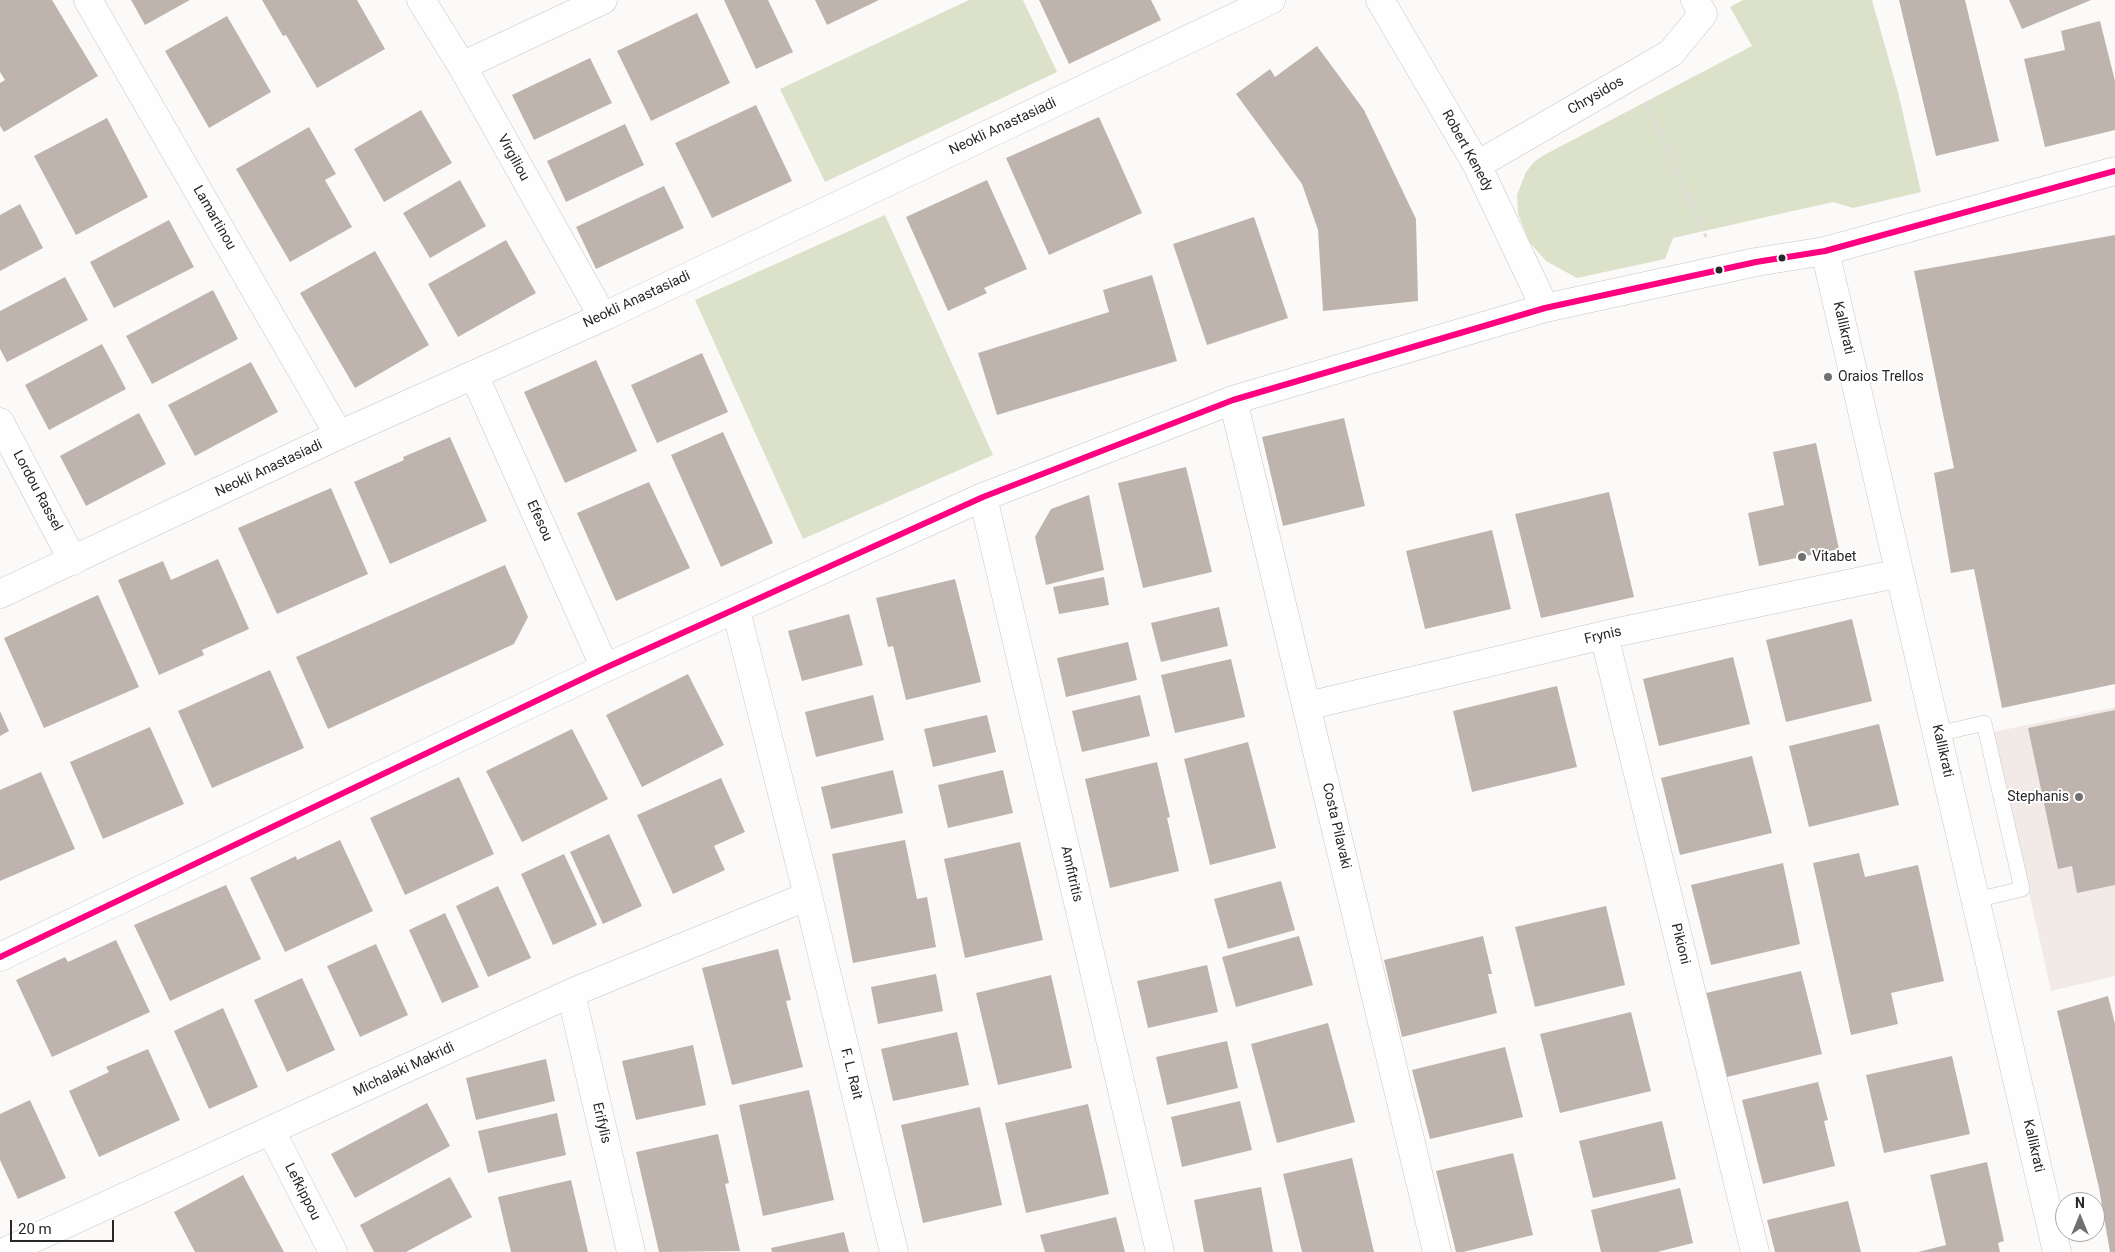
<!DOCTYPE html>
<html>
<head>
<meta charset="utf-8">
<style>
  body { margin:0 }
  #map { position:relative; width:2115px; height:1252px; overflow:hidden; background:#fcfaf8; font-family:Roboto,sans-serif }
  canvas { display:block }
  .north { position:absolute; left:2055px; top:1192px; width:50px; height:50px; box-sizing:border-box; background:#fff; border:1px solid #a9a8a8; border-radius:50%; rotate:0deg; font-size:14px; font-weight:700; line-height:20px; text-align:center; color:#282626 }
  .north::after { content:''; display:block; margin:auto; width:18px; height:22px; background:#727070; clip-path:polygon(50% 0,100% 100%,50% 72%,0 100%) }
  .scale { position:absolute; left:10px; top:1220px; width:104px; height:22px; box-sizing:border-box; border:2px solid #282626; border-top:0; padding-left:6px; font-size:15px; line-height:18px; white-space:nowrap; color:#282626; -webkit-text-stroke:4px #fff; paint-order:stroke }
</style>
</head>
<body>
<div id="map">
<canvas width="2115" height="1252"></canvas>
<div class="north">N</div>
<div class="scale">20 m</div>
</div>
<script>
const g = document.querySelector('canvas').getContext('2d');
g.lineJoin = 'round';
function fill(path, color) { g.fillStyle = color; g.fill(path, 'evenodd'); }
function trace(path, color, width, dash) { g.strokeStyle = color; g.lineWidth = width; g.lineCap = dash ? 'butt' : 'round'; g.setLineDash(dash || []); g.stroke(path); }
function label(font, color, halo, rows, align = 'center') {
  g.font = font + ' Roboto,sans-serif'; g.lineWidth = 4; g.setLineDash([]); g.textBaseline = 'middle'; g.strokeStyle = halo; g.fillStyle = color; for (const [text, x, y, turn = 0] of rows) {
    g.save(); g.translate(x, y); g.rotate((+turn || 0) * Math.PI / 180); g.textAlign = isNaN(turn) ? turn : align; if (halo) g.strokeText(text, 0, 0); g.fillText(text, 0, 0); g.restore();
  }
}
const built = new Path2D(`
  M2115,707V976L2051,991L1993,732Z`);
const green = new Path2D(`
  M969,0H1023L1057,72L825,182L780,89Z
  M1743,0H1872L1898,92L1921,192L1853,208L1833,202L1673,238L1665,259L1577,278L1546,261L1530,243L1518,214L1517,195L1526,172L1535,161L1546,154L1752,46L1730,7Z
  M885,215L993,455L803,539L695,300Z`);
const building = new Path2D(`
  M0,0H52L98,76L4,132L0,126V83L5,80L0,72Z
  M131,0H190L145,25Z
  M262,0H357L385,49L317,88L286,35L283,36Z
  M724,0H768L793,52L756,69Z
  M815,0H879L827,25Z
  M1039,0H1151L1161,20L1069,64Z
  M1899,0H1965L1999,141L1936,156Z
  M2009,0H2091L2022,29Z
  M697,13L730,83L651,121L617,51Z
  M227,16L271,92L209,128L165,51Z
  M2100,21L2115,81V130L2045,147L2024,59L2065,50L2061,31Z
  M1317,46L1364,110L1416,219L1418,301L1323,311L1318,230L1302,184L1236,94L1270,69L1275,77Z
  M590,58L612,103L534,140L512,95Z
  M756,105L792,181L712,218L675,143Z
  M421,110L452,163L384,202L354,149Z
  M1099,117L1142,213L1049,255L1006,158Z
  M107,118L148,197L76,235L34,156Z
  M625,124L644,165L566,202L547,161Z
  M309,127L336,174L325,180L352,227L290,262L236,169Z
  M460,180L486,226L430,258L403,213Z
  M987,180L1027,269L984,288L987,293L948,311L906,217Z
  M664,186L684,228L596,269L576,227Z
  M20,204L43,248L0,271V215Z
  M1254,217L1288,318L1207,345L1173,244Z
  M169,220L194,267L114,308L90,262Z
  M2115,235V684L2002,708L1974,569L1951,573L1934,473L1954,468L1914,271Z
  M506,240L536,293L458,337L428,284Z
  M375,251L429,345L355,388L300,293Z
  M1152,275L1177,361L997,415L978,353L1109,312L1103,290Z
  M65,277L88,320L7,362L0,349V311Z
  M213,290L238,339L152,384L126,336Z
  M102,344L126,389L49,430L25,385Z
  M702,353L728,412L657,443L631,385Z
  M596,360L637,451L565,483L524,392Z
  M251,362L278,412L195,456L168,405Z
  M139,413L166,464L86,506L60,456Z
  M1344,418L1365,506L1283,526L1262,437Z
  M723,432L773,543L721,567L671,455Z
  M450,437L487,521L390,564L354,482L404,460L403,457Z
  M1816,443L1839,549L1759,566L1748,513L1784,505L1773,452Z
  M1186,467L1212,572L1143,588L1118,483Z
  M649,482L690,568L616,601L577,513Z
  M331,488L368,574L277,614L238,528Z
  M1609,492L1634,597L1541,618L1515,514Z
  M1089,495L1104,570L1046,585L1035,537L1051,509Z
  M1492,530L1511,609L1425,629L1406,551Z
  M218,559L249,629L202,650L204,655L159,675L118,580L163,561L171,580Z
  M505,565L528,617L514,644L328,729L296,657Z
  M1104,577L1109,605L1059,614L1053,587Z
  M955,579L981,682L906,700L893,646L888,647L876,598Z
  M98,595L139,687L44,728L4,638Z
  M1219,607L1228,646L1161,662L1151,623Z
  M849,614L863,665L802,681L788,631Z
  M1852,619L1872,701L1786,722L1766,640Z
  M1128,642L1137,680L1066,697L1057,658Z
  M1733,657L1750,724L1659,746L1643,679Z
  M1231,659L1245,717L1175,733L1161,675Z
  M270,670L304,748L212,788L178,711Z
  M688,674L724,745L642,787L606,715Z
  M1557,686L1577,767L1472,792L1453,711Z
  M873,695L884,740L816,757L805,712Z
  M1140,695L1150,736L1082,752L1072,711Z
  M2115,710V885L2077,893L2072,866L2058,869L2028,728Z
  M0,711L9,731L0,736Z
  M987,715L996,752L933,767L924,729Z
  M1879,724L1899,805L1809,827L1789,746Z
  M150,727L184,804L103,839L70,762Z
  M572,729L608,799L522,842L486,771Z
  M1248,742L1276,848L1210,865L1184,759Z
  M1752,756L1772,833L1680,855L1661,778Z
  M1157,762L1170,817L1167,818L1179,871L1110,888L1085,779Z
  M893,770L903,813L831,829L821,787Z
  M1003,770L1013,813L948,828L938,785Z
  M41,772L75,849L0,881V790Z
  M459,777L494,854L405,895L370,818Z
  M721,778L745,832L714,846L725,870L673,894L637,815Z
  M609,834L642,906L603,924L570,852Z
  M340,840L373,911L285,952L250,878L296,856L297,860Z
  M905,840L917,899L927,897L936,947L853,963L832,854Z
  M1020,842L1043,940L965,958L944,859Z
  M1859,853L1865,877L1918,865L1944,981L1891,993L1898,1024L1851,1035L1813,863Z
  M564,854L597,925L553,945L521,874Z
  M1783,863L1800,944L1711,965L1691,885Z
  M1281,881L1295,930L1228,949L1214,899Z
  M226,885L261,959L170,1001L134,925Z
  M498,886L531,958L488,977L456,906Z
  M1606,906L1625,985L1535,1007L1515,927Z
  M445,913L479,987L442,1003L409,930Z
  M1299,936L1313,985L1236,1007L1222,957Z
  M1483,936L1492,974H1488L1497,1013L1402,1037L1384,960Z
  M116,940L150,1012L52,1057L16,980L65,957L68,962Z
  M376,944L408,1015L360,1037L327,966Z
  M778,949L791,1000L786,1001L803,1067L732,1085L702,968Z
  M1207,965L1218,1012L1148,1028L1137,981Z
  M1801,971L1822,1054L1727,1077L1706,993Z
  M936,974L943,1011L878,1024L871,987Z
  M1051,975L1072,1068L998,1085L976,993Z
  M302,978L335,1050L287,1072L254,1000Z
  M2108,996L2115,1024V1252H2110L2099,1188L2057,1011Z
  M223,1008L258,1087L209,1109L174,1031Z
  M1631,1012L1651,1091L1560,1113L1540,1034Z
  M1328,1023L1355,1122L1277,1143L1251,1044Z
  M957,1032L969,1085L893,1101L881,1049Z
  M1227,1041L1238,1088L1167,1105L1156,1057Z
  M693,1045L706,1105L636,1120L622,1061Z
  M1505,1047L1523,1117L1430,1139L1412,1070Z
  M148,1049L180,1120L99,1157L69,1091L109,1072L106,1067Z
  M1952,1056L1970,1134L1884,1153L1866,1075Z
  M546,1059L555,1101L476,1120L466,1078Z
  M1818,1082L1828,1120L1824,1121L1835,1166L1763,1184L1742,1100Z
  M809,1090L834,1200L763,1216L739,1105Z
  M30,1100L66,1178L18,1199L0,1160V1114Z
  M1240,1101L1252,1150L1182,1167L1171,1117Z
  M427,1103L450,1146L355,1198L331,1154Z
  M1088,1104L1109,1194L1026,1213L1005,1123Z
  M980,1107L1002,1205L923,1223L901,1125Z
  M557,1113L566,1155L488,1173L478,1131Z
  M1662,1121L1676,1179L1593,1198L1579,1141Z
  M718,1134L729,1183L725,1184L740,1251L659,1252L636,1152Z
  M1513,1153L1533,1235L1463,1252H1456L1436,1171Z
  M1352,1158L1374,1252H1302L1283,1174Z
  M1987,1162L2004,1241L1998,1243L2000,1252H1918L1946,1245L1930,1175Z
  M243,1175L284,1252H195L174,1212Z
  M450,1177L472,1217L406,1252H374L360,1225Z
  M571,1180L588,1252H511L498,1197Z
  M1261,1187L1273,1252H1204L1194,1200Z
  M1680,1188L1693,1243L1657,1252H1601L1591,1210Z
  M1848,1201L1861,1252H1775L1767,1220Z
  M1116,1217L1125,1252H1045L1040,1235Z
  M844,1232L849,1252H772L771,1248Z`);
const path = new Path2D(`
  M1646,103L1707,239`);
const lane = new Path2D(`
  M1938,734L1984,723L2022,889L1976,900`);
const street = new Path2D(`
  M88,0L339,435
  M421,0L462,66L603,317
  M1380,0L1477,165L1545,308
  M462,66L603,0
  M1477,165L1671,53L1703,14L1695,0
  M1825,251L2057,1252
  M474,375L605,668
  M1233,400L1437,1252
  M0,422L73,561
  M983,497L1160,1252
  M0,594L339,435L603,317L1271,0
  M736,610L808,896L894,1252
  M1604,635L1755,1252
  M1307,706L1604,635L1900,573
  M0,957L605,668L983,497L1233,400L1545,308L1756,262L1825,251L2115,171
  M571,993L631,1252
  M271,1131L333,1252
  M4,1252L571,993L808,896`);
const bus1 = new Path2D(`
  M0,957L605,668L983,497L1233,400L1545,308L1756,262L1825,251L2115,171`);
const markers = [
  [1782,258,4.5,"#282626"],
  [1719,270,4.5,"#282626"],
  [1828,377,5,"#727070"],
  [1802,557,5,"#727070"],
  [2079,797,5,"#727070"]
];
const streetNames = [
  ["Chrysidos",1596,96,-30],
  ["Neokli Anastasiadi",1003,127,-25],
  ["Robert Kenedy",1467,151,61],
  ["Virgiliou",513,158,61],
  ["Lamartinou",214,218,60],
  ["Neokli Anastasiadi",637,300,-25],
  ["Kallikrati",1843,328,77],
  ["Neokli Anastasiadi",269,469,-25],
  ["Lordou Rassel",37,491,62],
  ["Efesou",539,521,66],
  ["Frynis",1603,636,-13],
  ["Kallikrati",1942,751,77],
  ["Costa Pilavaki",1336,826,77],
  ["Amfitritis",1071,874,77],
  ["Pikioni",1680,944,76],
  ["Michalaki Makridi",404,1070,-25],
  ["F. L. Rait",851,1074,76],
  ["Erifylis",601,1123,77],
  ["Kallikrati",2033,1146,77],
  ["Lefkippou",302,1192,63]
];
const poiNames = [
  ["Oraios Trellos",1838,377],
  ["Vitabet",1812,557],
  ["Stephanis",2069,797,"right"]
];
fill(built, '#f1eae6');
fill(green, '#dce1c9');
fill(building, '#beb4ad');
trace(lane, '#c6c5c4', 16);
trace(street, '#c6c5c4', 29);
trace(path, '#ddd', 3, [4, 2.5]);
trace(lane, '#fffefe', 15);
trace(street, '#fffefe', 28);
trace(bus1, '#ff0080', 6);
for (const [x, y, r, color] of markers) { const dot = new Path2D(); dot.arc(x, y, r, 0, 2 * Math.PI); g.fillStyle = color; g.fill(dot); trace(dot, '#fff', 2); }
label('14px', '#282626', '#fff', streetNames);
label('14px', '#282626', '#fff', poiNames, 'left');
</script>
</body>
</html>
